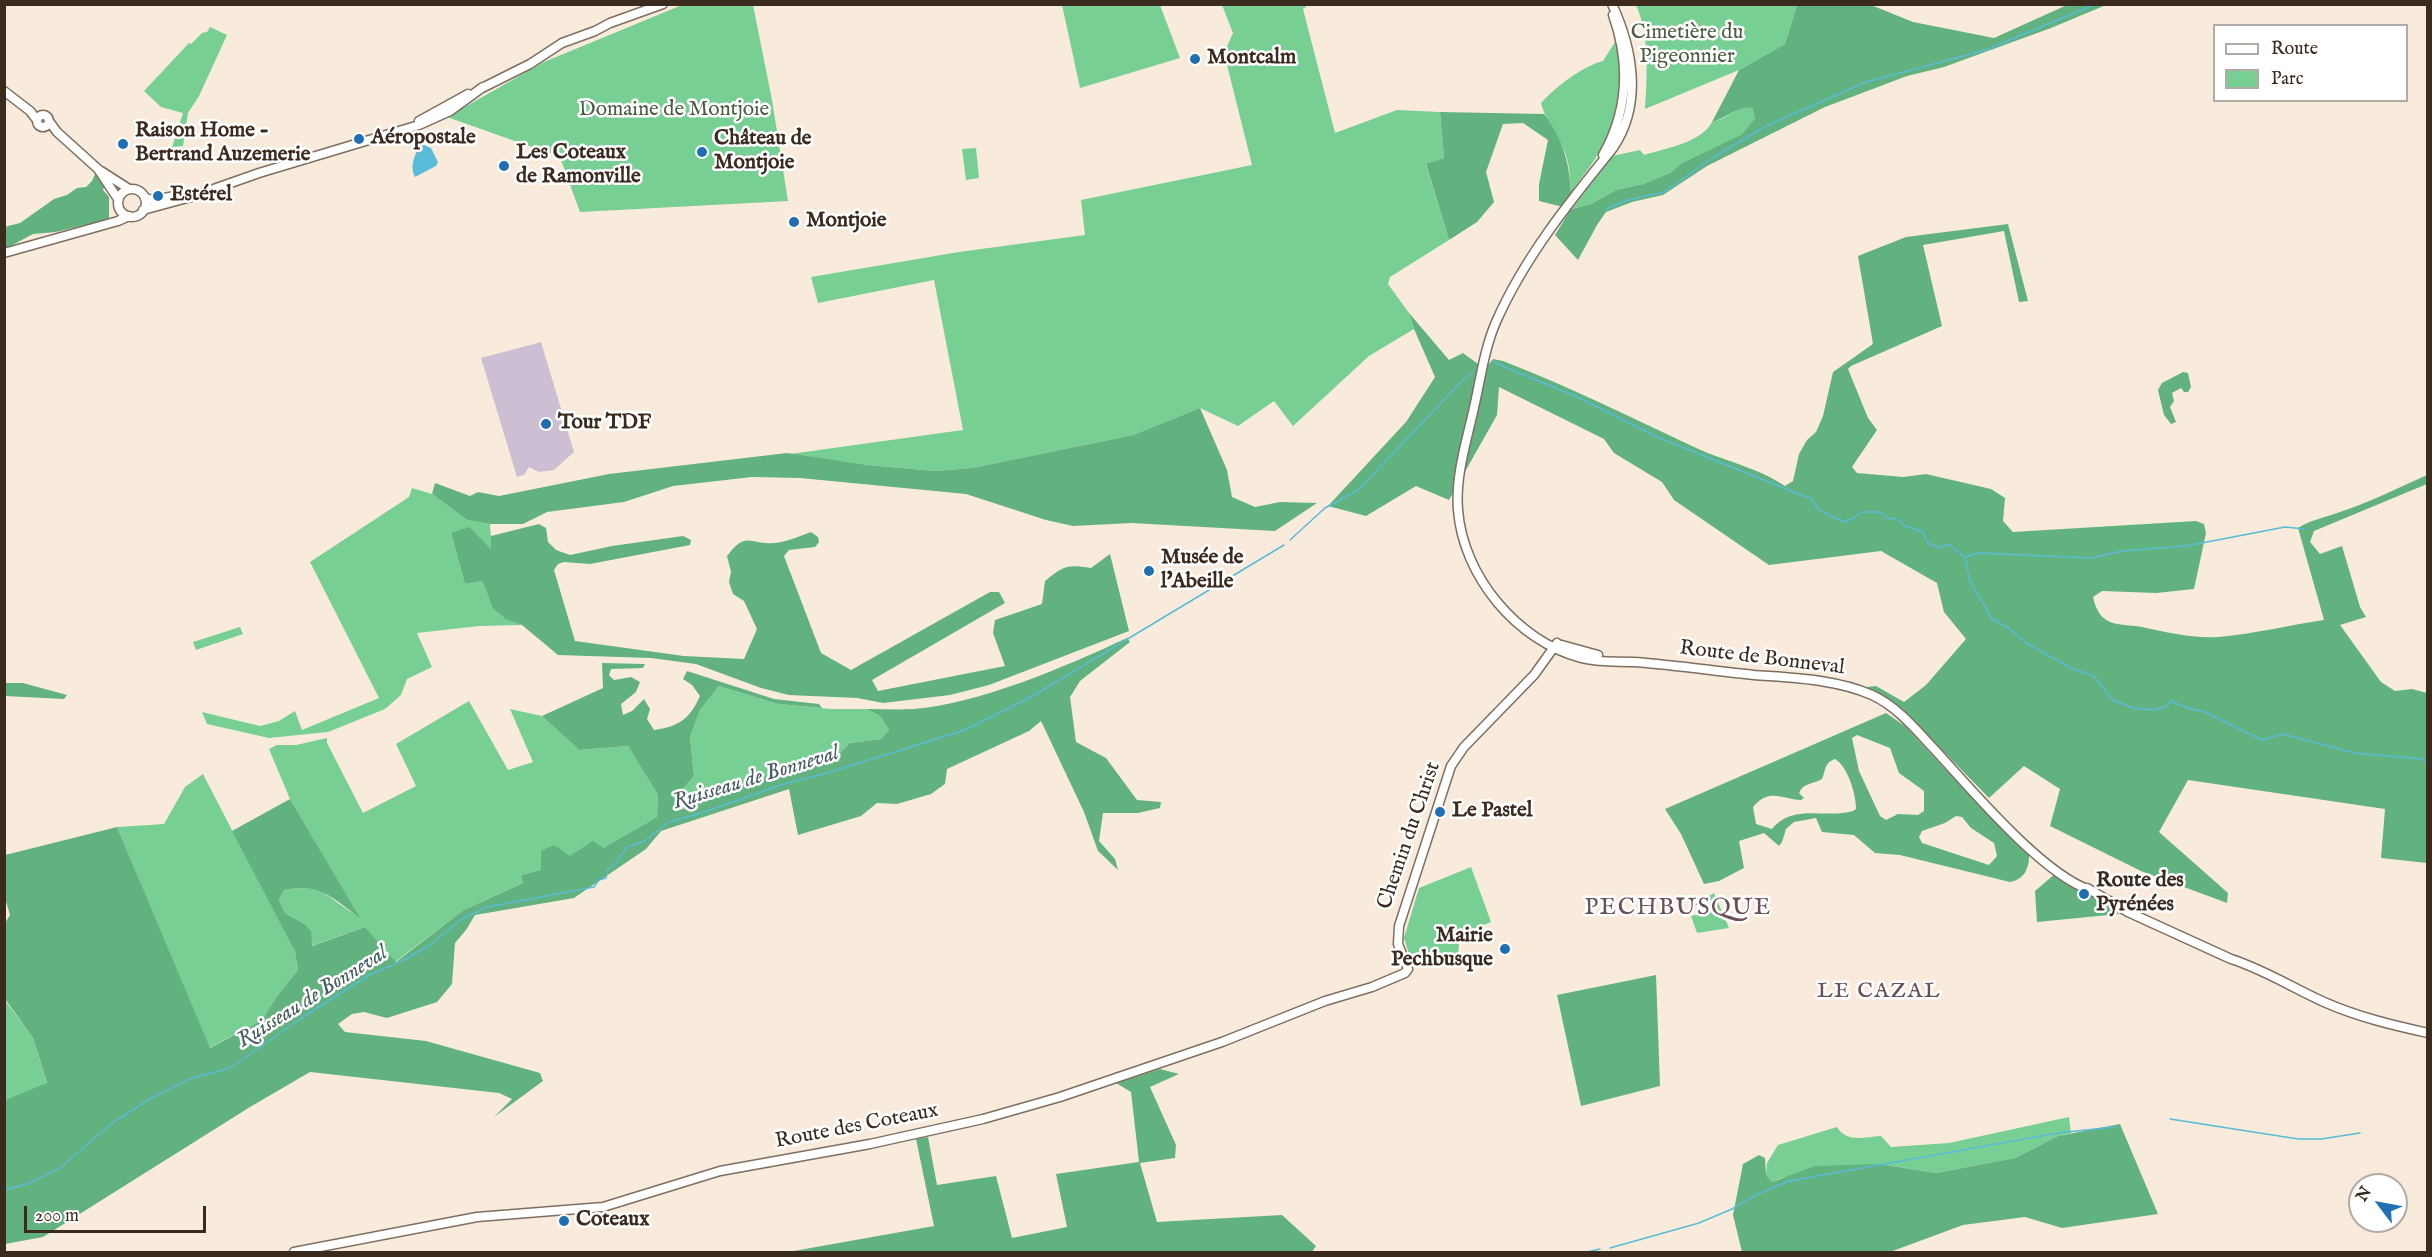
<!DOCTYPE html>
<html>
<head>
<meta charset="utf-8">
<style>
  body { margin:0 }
  #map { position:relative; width:2432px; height:1257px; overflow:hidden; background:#f9ebdb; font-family:"IM FELL English",serif }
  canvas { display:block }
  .frame { position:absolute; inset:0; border:6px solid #3b2a1e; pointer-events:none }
  .legend { position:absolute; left:2213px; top:24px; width:195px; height:78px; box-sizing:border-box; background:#fff; border:2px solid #b1aaa5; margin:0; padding:8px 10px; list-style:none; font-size:18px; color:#3b2a1e }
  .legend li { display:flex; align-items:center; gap:12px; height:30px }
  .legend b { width:30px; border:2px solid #b1aaa5 }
  .north { position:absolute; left:2348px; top:1173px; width:60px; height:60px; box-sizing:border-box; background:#fff; border:2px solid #b1aaa5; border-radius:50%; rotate:302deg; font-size:16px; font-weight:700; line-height:24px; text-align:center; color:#3b2a1e }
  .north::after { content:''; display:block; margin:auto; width:21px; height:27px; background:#1f6fb2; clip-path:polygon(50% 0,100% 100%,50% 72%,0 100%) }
  .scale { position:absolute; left:24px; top:1206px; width:182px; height:27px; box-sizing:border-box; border:3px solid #3b2a1e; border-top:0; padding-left:8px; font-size:18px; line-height:21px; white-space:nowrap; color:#3b2a1e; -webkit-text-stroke:4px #fff; paint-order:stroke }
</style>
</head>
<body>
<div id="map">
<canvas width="2432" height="1257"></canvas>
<div class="frame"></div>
<ul class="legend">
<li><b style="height:8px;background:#fff"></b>Route</li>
<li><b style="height:16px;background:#77cf94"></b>Parc</li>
</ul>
<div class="north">N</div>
<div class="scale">200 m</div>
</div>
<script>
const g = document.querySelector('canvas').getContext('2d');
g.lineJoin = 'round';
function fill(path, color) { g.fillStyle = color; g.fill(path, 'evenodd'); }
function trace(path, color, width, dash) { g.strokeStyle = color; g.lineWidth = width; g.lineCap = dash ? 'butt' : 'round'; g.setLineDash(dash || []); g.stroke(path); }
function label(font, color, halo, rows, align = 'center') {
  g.font = font + ' "IM FELL English",serif'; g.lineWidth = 5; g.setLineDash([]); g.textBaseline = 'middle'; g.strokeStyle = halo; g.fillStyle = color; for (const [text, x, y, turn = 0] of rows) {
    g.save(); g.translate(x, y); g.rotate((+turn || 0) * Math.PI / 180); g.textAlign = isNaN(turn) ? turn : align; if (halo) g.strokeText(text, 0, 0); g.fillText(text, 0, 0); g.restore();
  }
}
const industrial = new Path2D(`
  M541,342L574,452L554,470L539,472L529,467L524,475L517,477L481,358Z`);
const green = new Path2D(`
  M682,5H753L772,100L788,201L580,212L560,157L447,117L544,62Z
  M1062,5H1160L1180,58L1080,88Z
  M1222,5H1308L1303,9L1335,133L1397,110L1440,112L1444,158L1426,165L1449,240L1390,277L1388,284L1409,313L1414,329L1369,356L1293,426L1274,401L1238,426L1200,408L1133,435L972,468L935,471L868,465L790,454L963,430L934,280L818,303L811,277L959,252L1085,235L1081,200L1252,165L1224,53L1233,33Z
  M1636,5H1797L1785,44L1739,70L1645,109C1647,76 1650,36 1636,5Z
  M210,27L227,35L199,96L188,113L183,146L172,147L183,113L161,107L144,91L189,43L191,44L202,33L207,32Z
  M1615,42L1617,44C1622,79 1619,113 1603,145C1595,162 1581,177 1571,193C1570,178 1570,164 1564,150C1557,134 1545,120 1541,103C1557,86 1581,67 1603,61Z
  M1741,107L1752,108L1755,118L1742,134L1682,163L1670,173L1643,184L1616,190L1591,204L1572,209L1612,156L1640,150L1644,155C1666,148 1701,143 1712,122L1722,119Z
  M976,148L979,178L966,180L962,149Z
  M412,488L432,494L467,520L490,524L492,550L451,533L465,584L482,581C492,606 495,615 522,625L479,626L417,633L432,667L407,679L401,695L385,709L328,732L269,738L207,724L202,712L260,726L279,721L295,711L302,730L379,698L310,562L409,497Z
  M240,627L243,634L196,650L193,642Z
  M719,686L778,704L832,709H866L880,716L889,730L881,739L850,743L829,764L801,763L676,811V797L694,776L690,737L700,710Z
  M469,701L508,770L533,762L510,709L542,716L579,750L628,746L658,795L657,817L603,848L570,856L541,870L521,875L523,883L462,911L395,962L365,927L311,946L303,923L285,913L279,900L284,890C327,883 326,899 358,916L290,799L269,749L277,745H296L327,738V743L363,813L416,786L396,744Z
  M203,774L295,952L298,970L277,996L262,1020L209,1048L117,827L164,824L185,787Z
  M1471,867L1491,922L1460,935L1458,954L1412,964L1404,938L1419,888Z
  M1714,893L1729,928L1697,933L1691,916L1705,913L1702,905H1696L1695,904Z
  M4,999L33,1038L47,1084L5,1100Z
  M2069,1117L2071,1133L2058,1136L2015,1158L1936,1173L1880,1164L1781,1178L1772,1182L1766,1175L1767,1163L1778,1145L1837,1127C1847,1143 1863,1137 1881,1136L1891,1147L1949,1143Z`);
const forest = new Path2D(`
  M1797,5H1871L1913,22L1994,38L2067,5H2106L2051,28L1944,67L1907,76L1825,107L1707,166L1663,195L1632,202L1606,212L1597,225L1578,260L1555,235L1571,209L1539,201V184L1548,140L1523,123L1503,124L1486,172L1494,202L1477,222L1449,240L1426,164L1444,158L1440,112L1544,114C1568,147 1570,169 1572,209L1591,204L1616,190L1643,184L1670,173L1682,163L1742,134L1755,118L1752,108C1735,106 1728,118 1712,122L1739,70L1785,44Z
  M95,174H99L105,184L103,190L109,197V219L56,232L33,234L5,249L4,227L20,223L54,199L67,195L77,188L86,187L92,181Z
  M2008,224L2028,301L2019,302L2004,231L1923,245L1942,326L1851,366L1848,369L1868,418L1877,430L1852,467L1857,473L1903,477L1926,474L1991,489L2005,498L2003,521L2013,532L2196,521L2204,524L2206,533L2194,589L2156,593L2102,591L2093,597C2100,628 2117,623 2142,627C2165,632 2195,639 2219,637C2254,634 2290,625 2324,620L2298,528C2310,520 2324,518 2337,513C2368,503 2398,488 2427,475V484L2314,531L2310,542L2320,554L2342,546L2360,607L2366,617L2340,625L2381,682L2395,691L2412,689L2427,693V863L2381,858L2385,809L2188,780L2159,832L2228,893L2227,903L2141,871L2050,826L2060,789L2024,766L1989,798L1901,708L1866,687L1876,686L1904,702L1926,685L1966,639L1944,612L1937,583L1881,551L1769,565L1674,500L1662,482L1614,453L1604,439L1499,387L1497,415L1449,500L1416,486L1366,516L1328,506L1406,422L1435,377L1414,329L1409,313L1449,360L1463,353L1485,369L1493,359L1503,361C1568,386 1630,417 1692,446C1723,461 1757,467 1785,486L1793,481L1799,454L1807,440L1816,432L1823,416L1833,372L1873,344L1858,256L1906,237Z
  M2183,372L2188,373L2191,387L2188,392H2184L2181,388L2172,393L2174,401L2170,407L2176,422L2171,424L2164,415L2158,390L2162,383Z
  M1200,408L1227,470L1232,497L1255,507L1280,502L1317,503L1275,531L1132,523L1073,526L1046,520L966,494L800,478L752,477L673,486L624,502L547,512L523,524H490L467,520L432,494L435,483L470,496L478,492L499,496L609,474L787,453L868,465L935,471L972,468L1133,435Z
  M539,524L546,528L548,542L556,550L570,555L612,546L683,536L691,540L690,545L590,564L564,562L558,564L554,570L575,641L684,656L744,659L757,629L744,601L733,594L729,582L731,572L727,556C747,530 749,545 774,543C786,542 800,536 811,532L818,537L819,542L815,547L789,550L784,556L821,653L851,670L990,592H999L1005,603L872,680L878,691L1005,666L993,633L995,620L1042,604L1045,581C1063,566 1067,564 1091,568L1110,554L1129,631L989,685L950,695L883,703L857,698L789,695L761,688L696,664L651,658L558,655L522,625L506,619L493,608L482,581L465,584L451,533L469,527L491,549V536Z
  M1127,638L1130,642L1080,681L1070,697L1076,742L1106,758L1137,800L1161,802L1160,808L1138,813H1103L1099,841L1115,859L1118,870L1098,851L1084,812L1041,721L1029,731L947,769L945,784L931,794L897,804L877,803L861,816L798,835L789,789L661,831L646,849L574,898L475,915L466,930L455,943L452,984L437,1002L387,1018L364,1012L352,1014L338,1024L345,1032L426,1041L540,1073L543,1081L494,1117L512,1099L499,1093L310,1072L250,1107L43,1237L5,1244V1100L47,1083L33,1038L5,999V923L10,915L5,898V855L117,827L210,1048L262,1020L277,996L298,970L295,952L232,831L290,799L360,918C331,897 321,883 284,890L279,900L285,913L303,923L311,931L312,946L365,927L396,962L462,911L523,883L521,875L541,870V851L554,845L570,856L593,841L603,848L657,817L658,795L628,746L579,750L542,716L603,688L602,663L645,664L643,668L611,669L609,675L614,680L631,677L640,682L636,692L621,704L623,715L632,711L644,699L650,709L647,719L654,730C679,726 689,720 700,696L692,685L683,679L687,671L774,699L819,704L822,708L778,704L719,686L700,710L690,737L694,776L676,797L677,811L801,762L829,764L850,743L881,739L889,730L880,716L866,709C882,709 898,710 913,709C979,704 1067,666 1127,638Z
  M4,683H23L67,695L64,699L5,696Z
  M1886,713L1905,726L1972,798L2029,851C2030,866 2026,879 2010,882L1900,855L1875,853L1854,835L1822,832L1816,818L1794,822L1786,829L1782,842L1779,846L1764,833L1739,841L1744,868L1719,881L1704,884L1681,834L1665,809ZM1857,735L1890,748L1899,773L1924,791V811L1918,815L1898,814L1886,820L1880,816L1859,771L1852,738ZM1835,759C1848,767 1856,794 1856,809L1853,811C1826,819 1793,803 1772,829L1756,824L1753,807C1770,787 1783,800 1801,800L1804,798L1799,793C1803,783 1813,784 1822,779C1826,770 1824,763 1835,759ZM1956,816L1962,817L1971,828L1994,843L1997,856L1989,865L1922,843L1919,837L1922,831L1945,823Z
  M2056,873L2064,879L2119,914L2037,922L2035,891Z
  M1656,975L1660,1086L1581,1106L1557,995Z
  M1160,1069L1179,1074L1150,1087L1176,1145L1175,1158L1140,1163L1157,1222L1282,1215L1316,1246L1312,1252H788L934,1226L916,1139L928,1137L937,1185L996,1176L1012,1238L1067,1227L1056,1174L1139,1162L1131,1092L1116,1083Z
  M2120,1124L2158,1214L2062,1228L2025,1217L1963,1225L1890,1252H1742L1733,1215L1743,1164L1759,1155L1765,1158L1766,1175L1772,1182L1815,1166L1880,1164L1936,1173L2015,1158L2058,1136Z`);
const water = new Path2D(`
  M422,144L431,148L438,162L436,166L415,177C409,167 415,152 422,144Z`);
const stream = new Path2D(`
  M1606,209L1628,200L1664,192L1714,157L1766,126L1866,82L1986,50L2096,4
  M1493,362L1575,396L1657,437L1811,499L1819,510L1844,522L1854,518L1861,512H1880L1889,519L1895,518L1905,526L1923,532L1928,543L1939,548L1948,544L1965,557L1970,581L1992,619L2010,629L2026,643L2071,668L2094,676L2113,700L2133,708L2153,710L2167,706L2171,701C2179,705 2195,711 2203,711L2262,740L2283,734L2354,753L2422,759L2428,763
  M1290,540L1325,508L1358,490L1463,380L1474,372
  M1965,557L1978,553L2091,558L2122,551L2186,546L2285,527L2305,529
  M2170,1119L2298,1139H2321L2360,1133
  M4,1190L27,1184L60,1168L112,1123L153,1097L189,1079L230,1068L306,1015L369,975L402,961L430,945L462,919L487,907L594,887L599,880L606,878L608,869L615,864L627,847L645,841L669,822L701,813L784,784L827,773L965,730L1031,697L1284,545
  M1610,1248L1699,1223L1732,1209L1756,1195L1789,1181L2058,1133L2114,1127
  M1587,1252L1600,1249`);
const tertiary = new Path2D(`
  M1612,4C1633,49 1643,104 1613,148C1570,201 1524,258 1496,322C1485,347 1481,376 1475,403C1468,437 1455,474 1458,510C1463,576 1517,641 1581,658C1599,663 1617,661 1635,662C1675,665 1715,671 1754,675C1793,678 1836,679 1872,695C1898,707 1916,730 1935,750C1971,789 2042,874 2090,890
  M480,89L530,64L562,43L595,31L610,23L663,4
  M4,91L30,111L37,120
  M37 121a6 6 0 1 1 12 0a6 6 0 1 1-12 0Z
  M49,121L57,132L98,169L118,199
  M419,121L468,94
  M1603,155C1629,109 1630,63 1613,15
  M101,171L129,189
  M118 203a14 14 0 1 1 28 0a14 14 0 1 1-28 0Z
  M145,198L153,200L181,195
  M143,210L191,197L259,173L419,125L450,111L483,87
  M4,253L118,221L129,216
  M1558,644L1598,655
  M2087,888L2128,912L2231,959C2263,969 2293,988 2324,1002C2358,1017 2392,1025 2428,1033
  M294,1252L477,1217L603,1207L720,1171L870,1144L983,1119L1060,1097L1222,1042L1325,1001L1372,987L1405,973L1408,969L1398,944L1399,926L1451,766L1464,747L1534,675L1557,643`);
const markers = [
  [1195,59,6,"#1f6fb2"],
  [359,139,6,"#1f6fb2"],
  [123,144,6,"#1f6fb2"],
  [702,152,6,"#1f6fb2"],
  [504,166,6,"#1f6fb2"],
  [158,196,6,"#1f6fb2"],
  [794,222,6,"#1f6fb2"],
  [546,424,6,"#1f6fb2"],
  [1149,571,6,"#1f6fb2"],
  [1440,812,6,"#1f6fb2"],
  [2084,894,6,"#1f6fb2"],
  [1505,949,6,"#1f6fb2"],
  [564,1221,6,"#1f6fb2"]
];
const parkNames = [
  ["Cimetière du",1687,34],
  ["Pigeonnier",1687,58],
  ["Domaine de Montjoie",674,111]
];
const poiNames = [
  ["Montcalm",1207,59],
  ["Raison Home -",135,132],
  ["Bertrand Auzemerie",135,156],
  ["Aéropostale",371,139],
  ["Château de",714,140],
  ["Montjoie",714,164],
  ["Les Coteaux",516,154],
  ["de Ramonville",516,178],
  ["Estérel",170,196],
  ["Montjoie",806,222],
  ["Tour TDF",558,424],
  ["Musée de",1161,559],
  ["l'Abeille",1161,583],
  ["Le Pastel",1452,812],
  ["Route des",2096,882],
  ["Pyrénées",2096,906],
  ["Mairie",1493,937,"right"],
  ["Pechbusque",1493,961,"right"],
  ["Coteaux",576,1221]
];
const streetNames = [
  ["Route de Bonneval",1762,659,7],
  ["Chemin du Christ",1410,836,-71],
  ["Route des Coteaux",857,1127,-11]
];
const waterNames = [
  ["Ruisseau de Bonneval",756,779,-17],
  ["Ruisseau de Bonneval",313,998,-32]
];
const neighbourhoodNames = [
  ["LE CAZAL",1879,992]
];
const quarterNames = [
  ["PECHBUSQUE",1678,909]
];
fill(industrial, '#ccbfd4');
fill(green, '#77cf94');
fill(forest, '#61b27e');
fill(water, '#59bbd7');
trace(stream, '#59bbd7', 1.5);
trace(tertiary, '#7e6e60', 11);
trace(tertiary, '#fff', 8);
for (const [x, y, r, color] of markers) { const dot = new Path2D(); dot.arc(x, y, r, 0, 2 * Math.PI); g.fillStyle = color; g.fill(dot); trace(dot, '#fff', 2); }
label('21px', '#4d5c41', '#fff', parkNames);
label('bold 21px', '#3b2a1e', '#fff', poiNames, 'left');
label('21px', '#3b2a1e', '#fff', streetNames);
label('italic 22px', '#465d5f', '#fff', waterNames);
g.letterSpacing = '1.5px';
label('22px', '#6b4f57', '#fff', neighbourhoodNames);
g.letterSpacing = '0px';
g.letterSpacing = '1.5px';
label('24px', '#6b4f57', '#fff', quarterNames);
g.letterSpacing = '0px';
</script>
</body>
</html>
